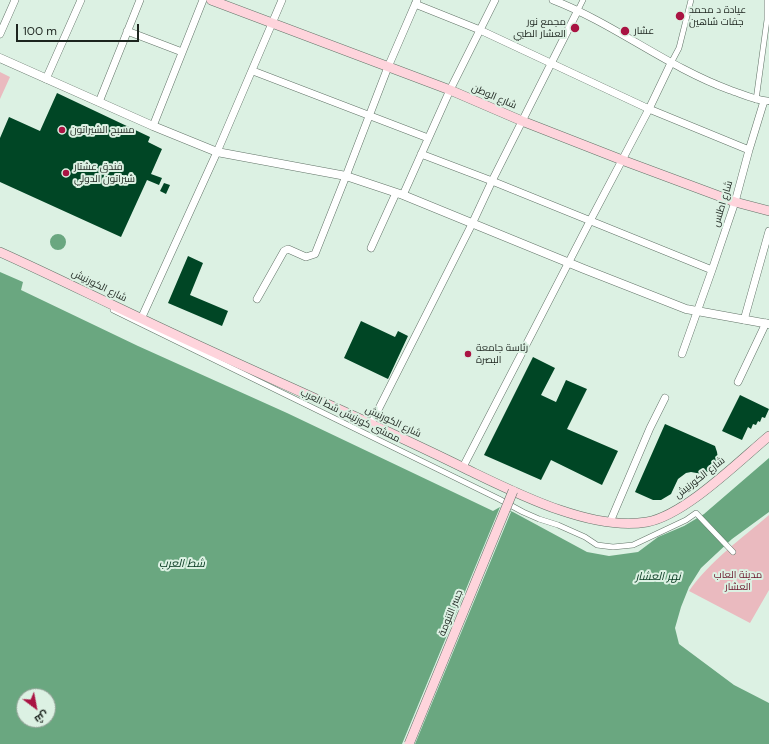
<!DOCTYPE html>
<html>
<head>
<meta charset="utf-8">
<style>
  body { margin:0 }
  #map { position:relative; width:769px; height:744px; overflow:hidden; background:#dcf1e3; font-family:"DM Sans",Cairo,sans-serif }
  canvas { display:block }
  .north { position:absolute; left:16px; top:688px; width:40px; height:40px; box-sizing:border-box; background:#dcf1e3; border:1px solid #909f95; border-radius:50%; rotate:148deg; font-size:11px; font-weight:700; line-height:16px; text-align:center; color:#1d251f }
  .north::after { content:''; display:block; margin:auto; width:14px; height:18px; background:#a91443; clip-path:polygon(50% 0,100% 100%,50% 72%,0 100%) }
  .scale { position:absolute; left:16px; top:24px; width:123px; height:18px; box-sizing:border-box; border:2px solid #1d251f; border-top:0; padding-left:5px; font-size:12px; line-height:14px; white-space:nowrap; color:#1d251f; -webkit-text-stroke:3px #dcf1e3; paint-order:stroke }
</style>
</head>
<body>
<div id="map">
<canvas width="769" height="744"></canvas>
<div class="north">ش</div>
<div class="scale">100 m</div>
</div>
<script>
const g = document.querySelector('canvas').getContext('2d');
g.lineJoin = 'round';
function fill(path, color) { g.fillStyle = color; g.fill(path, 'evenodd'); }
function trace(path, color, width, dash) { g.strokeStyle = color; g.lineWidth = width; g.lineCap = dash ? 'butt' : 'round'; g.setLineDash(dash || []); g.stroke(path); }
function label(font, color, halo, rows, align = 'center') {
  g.font = font + ' "DM Sans",Cairo,sans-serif'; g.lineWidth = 4; g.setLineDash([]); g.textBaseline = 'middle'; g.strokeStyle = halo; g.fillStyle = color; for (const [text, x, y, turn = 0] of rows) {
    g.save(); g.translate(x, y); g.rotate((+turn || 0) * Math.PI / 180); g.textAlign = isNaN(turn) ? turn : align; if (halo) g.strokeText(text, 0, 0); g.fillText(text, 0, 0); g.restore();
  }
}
const green = new Path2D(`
  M0,72L10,77L0,99Z
  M769,515V590L750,623L689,591C711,560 741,539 769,515Z`);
const water = new Path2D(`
  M50 242a8 8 0 1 1 16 0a8 8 0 1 1-16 0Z
  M0,272L23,282L21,290L138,346L287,413L493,511L500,507L513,512L587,552L609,556L638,552L658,537L684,526L704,514L769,458V512L732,539L701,568L689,587L681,607L675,628L679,644L734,685L769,703V744H0ZM24,696H48V720H24Z`);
const pier = new Path2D(`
  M500,507L511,512L415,744H402Z`);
const building = new Path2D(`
  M57,93L150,137L148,142L162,149L151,174L162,178L159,185L147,180L121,237L0,182V138L9,117L40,131Z
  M164,183L170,185L166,194L160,191Z
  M188,256L203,263L190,295L228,311L222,326L168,303Z
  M361,321L395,337L398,331L408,336L388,379L344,358Z
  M533,357L555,368L541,395L556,402L566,380L587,389L567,429L618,451L602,485L551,460L541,480L484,455Z
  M740,395L769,409L765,418L762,417L760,422L758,421L756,425L753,424L751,429L748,427L742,440L722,431Z
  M665,424L715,446L717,452L718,459L715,465L710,471L702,474L691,472L686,473L678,479L671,494L661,500H653L635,492Z`);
const pedestrian = new Path2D(`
  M578,10L583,0
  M671,63L679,48L691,0
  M756,100L767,20V0
  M113,310L499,499L523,512L539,519L558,525L585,537L597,545L613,547L633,545L686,520L696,513L733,552`);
const minor = new Path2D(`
  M553,0C615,24 667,67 730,90C742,94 754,100 767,101
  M415,4L480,30L649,109L749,150
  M127,31L182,52
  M0,34L15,0
  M253,71L428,138
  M46,79L81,0
  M99,102L140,0
  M153,126L203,0
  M421,154L492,181L712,270
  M403,195L450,90L495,0
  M371,248L396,193
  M257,299L284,251L288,249L306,257L315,254L346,176L388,67L417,0
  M141,319L217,152L282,0
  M744,320L769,231
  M682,354L712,270L735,202L749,150L764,101
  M738,382L766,323
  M371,424L472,224L492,181L578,10
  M463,467L590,221L649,109L671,63
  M610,522L650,428L665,398`);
const tertiary = new Path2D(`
  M0,58L153,126L217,152L346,176L403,195L584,269L686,309L769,324`);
const secondary = new Path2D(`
  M211,0L450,90L522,121L622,160L735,202L769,211
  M0,252C47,273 93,296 140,318C215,354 291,387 367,422C399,437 432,452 464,468C514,492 591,532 647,522C685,515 739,461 769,436`);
const secondaryBridge = new Path2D(`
  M409,744L513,491`);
const markers = [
  [680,16,5,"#a91443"],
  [575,28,5,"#a91443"],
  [625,31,5,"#a91443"],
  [62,130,4,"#a91443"],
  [66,173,4,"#a91443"],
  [468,354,4,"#a91443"]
];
const poiNames = [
  ["عيادة د محمد",689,10],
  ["جفات شاهين",689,22],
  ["مجمع نور",566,22,"right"],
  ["العشار الطبي",566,34,"right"],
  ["عشار",634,31],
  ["مسبح الشيراتون",70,130],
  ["فندق عشتار",74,167],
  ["شيراتون الدولي",74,179],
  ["رئاسة جامعة",476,348],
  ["البصرة",476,360]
];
const streetNames = [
  ["شارع الوطن",494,97,23],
  ["شارع اطلس",723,204,-73],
  ["شارع الكورنيش",99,286,26],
  ["ممشى كورنيش شط العرب",350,416,26],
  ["شارع الكورنيش",393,422,25],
  ["شارع الكورنيش",700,478,-38],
  ["جسر التنومة",451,613,-68]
];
const parkNames = [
  ["مدينة العاب",738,575],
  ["العشار",738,587]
];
const waterNames = [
  ["شط العرب",182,564],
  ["نهر العشار",658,577]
];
fill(green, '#eababf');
fill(water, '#6aa780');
fill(pier, '#dcf1e3');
fill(building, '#004625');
trace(pedestrian, '#617367', 6);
trace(minor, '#617367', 8);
trace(tertiary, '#617367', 9);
trace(secondary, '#617367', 10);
trace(pedestrian, '#fff', 5);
trace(minor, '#fff', 7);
trace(tertiary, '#fff', 8);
trace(secondary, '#fed4dc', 9);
trace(secondaryBridge, '#617367', 10, []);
trace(secondaryBridge, '#fed4dc', 9);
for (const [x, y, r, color] of markers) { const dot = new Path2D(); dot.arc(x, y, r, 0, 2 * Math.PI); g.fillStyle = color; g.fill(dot); trace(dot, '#dcf1e3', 1.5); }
label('10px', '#1d251f', '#dcf1e3', poiNames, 'left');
label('10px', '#1d251f', '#dcf1e3', streetNames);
label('10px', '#6b172c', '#dcf1e3', parkNames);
label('italic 11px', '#00341b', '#dcf1e3', waterNames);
</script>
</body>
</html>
